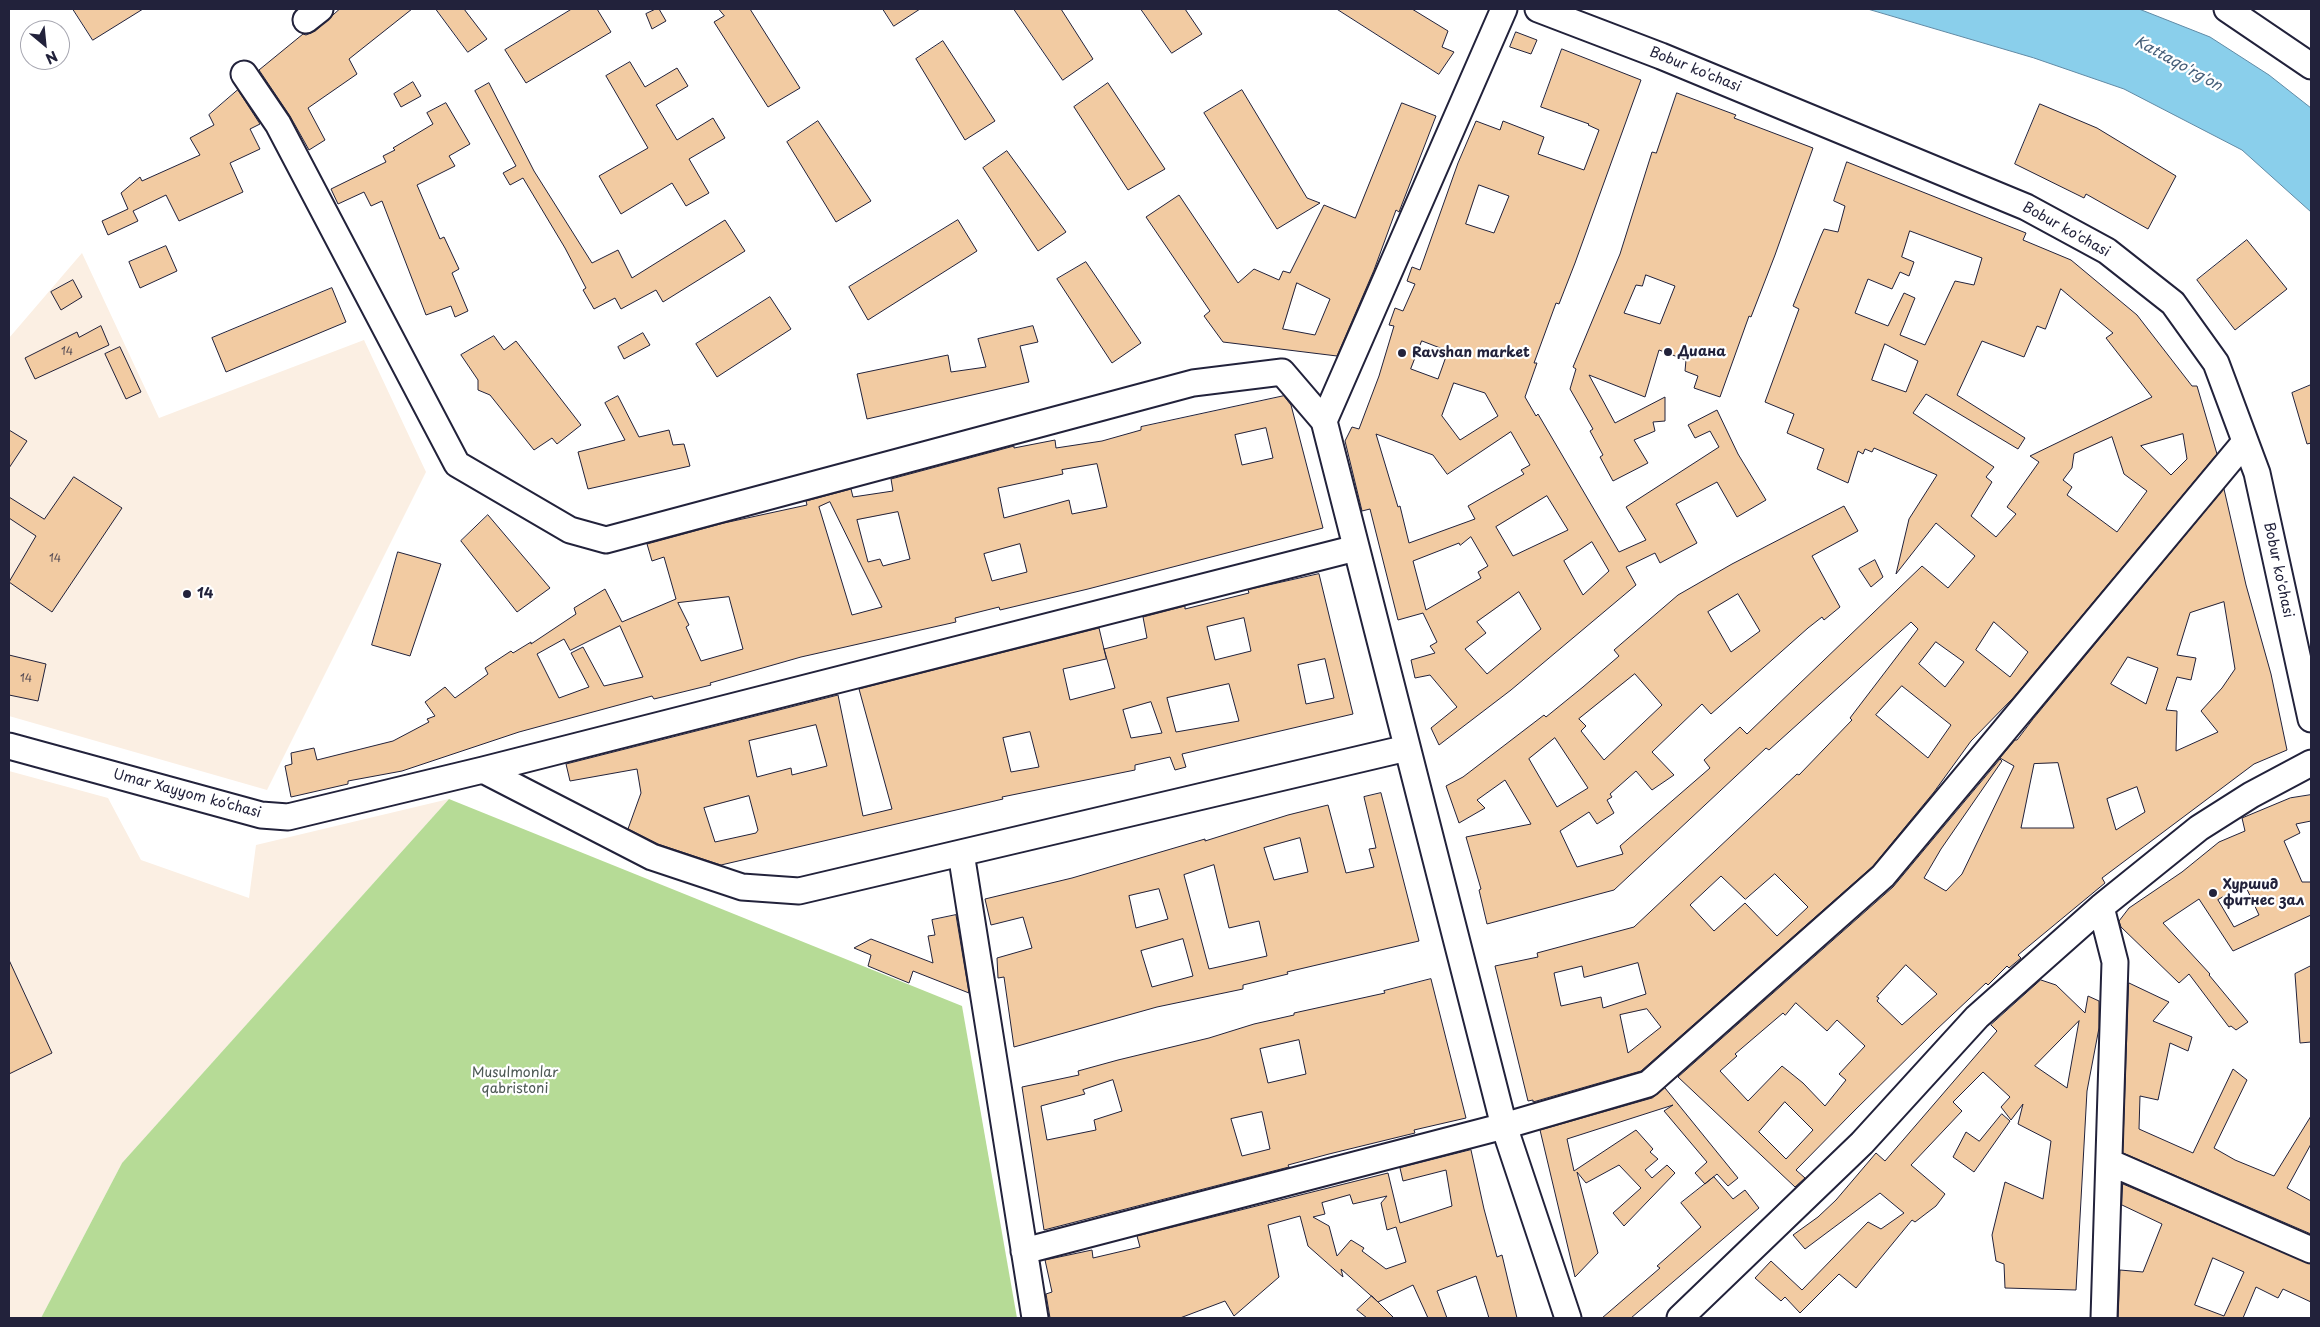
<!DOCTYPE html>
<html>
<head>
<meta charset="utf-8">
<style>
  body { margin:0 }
  #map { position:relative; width:2320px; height:1327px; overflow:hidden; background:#fff; font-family:"Playpen Sans",sans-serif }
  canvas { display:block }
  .frame { position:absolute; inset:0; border:10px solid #22223b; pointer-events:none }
  .north { position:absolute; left:20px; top:20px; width:50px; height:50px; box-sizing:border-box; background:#fff; border:1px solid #a7a7b1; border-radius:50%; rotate:152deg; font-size:14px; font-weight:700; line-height:20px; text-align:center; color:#22223b }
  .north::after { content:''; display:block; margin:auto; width:18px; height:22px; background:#22223b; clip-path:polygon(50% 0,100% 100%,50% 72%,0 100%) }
</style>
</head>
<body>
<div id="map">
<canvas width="2320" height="1327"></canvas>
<div class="frame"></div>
<div class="north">N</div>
</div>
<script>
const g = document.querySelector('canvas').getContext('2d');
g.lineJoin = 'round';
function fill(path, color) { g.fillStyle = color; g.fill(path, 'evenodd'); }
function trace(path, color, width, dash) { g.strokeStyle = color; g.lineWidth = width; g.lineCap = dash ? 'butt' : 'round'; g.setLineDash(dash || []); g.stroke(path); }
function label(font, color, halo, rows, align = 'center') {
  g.font = font + ' "Playpen Sans",sans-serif'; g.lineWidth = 4.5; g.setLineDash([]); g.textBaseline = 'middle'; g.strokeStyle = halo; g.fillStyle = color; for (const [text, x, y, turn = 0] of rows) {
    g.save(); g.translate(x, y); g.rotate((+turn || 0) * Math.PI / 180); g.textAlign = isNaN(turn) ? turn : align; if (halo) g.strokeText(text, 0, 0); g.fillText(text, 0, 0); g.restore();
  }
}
const built = new Path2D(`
  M82,253L159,418L364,340L426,472L267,790L9,716V338Z
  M9,771L108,798L141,860L249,898L256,845L449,799L122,1163L41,1318H9Z`);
const green = new Path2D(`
  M449,799L962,1006L1017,1318H41L122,1163Z`);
const water = new Path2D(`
  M1868,9H2139L2210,37L2269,75L2311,108V212L2242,150L2124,89L2034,58Z`);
const building = new Path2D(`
  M73,9H143L93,40Z
  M340,9H412L349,59L357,74L308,108L325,140L309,150L290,116L259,70L303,34L306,35L315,31Z
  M436,9H464L487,39L468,52Z
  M572,9H597L611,32L526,83L505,50Z
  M656,9H659L666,21L652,29L646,14Z
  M719,9H750L800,88L768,107L714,22L724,16Z
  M883,9H920L894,26Z
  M1014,9H1061L1093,59L1063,80Z
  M1141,9H1185L1202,34L1172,53Z
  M1337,9H1412L1448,31L1442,47L1454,52L1439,74Z
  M1516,32L1537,40L1531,54L1510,47Z
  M943,41L995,121L965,140L916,59Z
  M1562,49L1641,80L1575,263L1559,304L1556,303L1534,363H1537L1525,397L1536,416L1538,414L1619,552L1646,540L1626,507L1719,447L1710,431L1695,438L1688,425L1717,410L1738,454L1766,500L1737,517L1717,482L1676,504L1697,543L1660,563L1655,553L1626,567L1636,585L1511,690L1439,745L1431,728L1457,707L1430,675L1415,678L1411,660L1435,653L1430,646L1437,642L1423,613L1398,620L1370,509L1362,511L1345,441L1352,427L1359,429L1379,376L1394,326L1389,325L1395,308L1403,311L1415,284L1407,281L1412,267L1420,270L1458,163L1476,121L1500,130L1503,121L1544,137L1538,154L1584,170L1599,130L1588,125L1589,124L1541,107ZM1479,185L1509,196L1494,233L1466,224ZM1422,341L1448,351L1438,379L1411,369ZM1454,383L1485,393L1498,416L1460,440L1442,416ZM1511,432L1530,465L1521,470L1524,474L1468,506L1475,519L1409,543L1400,506L1398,507L1376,434L1433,455L1447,474ZM1547,496L1568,530L1513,556L1496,527ZM1471,537L1488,566L1478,572L1481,578L1426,610L1413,561L1459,543L1460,545ZM1592,542L1609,571L1583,595L1564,561ZM1519,592L1541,629L1487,674L1465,649L1486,633L1477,622Z
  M630,62L645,87L677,68L688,86L656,105L677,140L713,118L725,138L689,159L709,193L686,206L672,183L621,214L599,176L648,148L606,76Z
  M413,82L421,96L401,107L394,94Z
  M489,83L534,171L592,263L618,250L632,278L725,220L745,251L663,302L656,290L621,309L615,298L594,309L583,290L586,288L565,248L523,178L510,185L503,173L516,166L475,91Z
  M1108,83L1165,169L1128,190L1074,107Z
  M238,90L260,124L250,129L260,149L230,163L243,192L179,221L166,195L133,211L138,221L108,235L102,221L128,209L121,193L140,177L142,181L200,155L190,138L214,125L209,115Z
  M1242,90L1307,198L1320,203L1277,229L1204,113Z
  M1677,93L1736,115L1734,118L1813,148L1775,255L1751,317L1749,316L1720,397L1694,388L1698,376L1685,371L1686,360L1659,350L1645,397L1589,375L1615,423L1665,397V421L1653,422L1655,431L1634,440L1648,463L1613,481L1600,457L1603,455L1590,431L1593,429L1570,389L1576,369L1573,367L1620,254L1652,152L1656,153ZM1646,275L1675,286L1660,324L1624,313L1636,285L1642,286Z
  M446,103L470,144L449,156L455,166L417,185L440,239L444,237L459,269L452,273L468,311L455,317L451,306L426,315L382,201L371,206L364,192L338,204L331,189L386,162L383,156L395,150L393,148L433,124L427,113Z
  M1402,103L1436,116L1399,212L1396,210L1374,270L1337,356L1223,342L1204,316L1210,311L1146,217L1179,195L1238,283L1254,269L1279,280L1283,271L1290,273L1324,205L1355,218ZM1297,283L1330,299L1315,335L1283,329Z
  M2040,104L2097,128L2176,176L2148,229L2086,194L2084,198L2015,164Z
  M818,121L871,201L836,222L787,142Z
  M1007,151L1066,232L1038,251L983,168Z
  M1847,162L2026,233L2023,240L2071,260L2137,315L2192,386H2197L2217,454L2013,698L1971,741L1934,792L1873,866L1641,1071L1533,1102V1100L1528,1101L1495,966L1538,957L1537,953L1634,927L1797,774L1799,775L1852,720L1850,718L1918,629L1911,622L1769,750L1766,748L1614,890L1487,924L1479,890L1481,889L1466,837L1531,824L1505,780L1477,800L1485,808L1459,823L1446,786L1463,777L1544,715L1546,717L1583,687L1619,656L1614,650L1678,595L1732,564L1844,506L1858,531L1812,556L1840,607L1824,620L1822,617L1808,628L1711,714L1702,704L1652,752L1674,775L1652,790L1636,771L1610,794L1612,797L1607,800L1614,813L1597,824L1589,812L1560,831L1577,867L1623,854L1620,846L1710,768L1704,760L1740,727L1747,734L1922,566L1948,588L1975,556L1936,523L1896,574L1909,519L1937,475L1874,448L1872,452L1865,449L1863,454L1858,451L1848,483L1817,469L1824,449L1787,433L1794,414L1765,402L1799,309L1793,306L1820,238L1824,229L1838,232L1845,206L1834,201ZM1910,231L1982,258L1974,285L1955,281L1925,345L1900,335L1915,298L1904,293L1888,326L1855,313L1868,279L1892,289L1900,272L1909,276L1914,262L1902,257ZM2061,289L2113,333L2106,338L2152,397L2030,456L2039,462L2007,507L2016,514L1996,537L1971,516L1992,482L1986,477L1994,467L1913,413L1926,394L2018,449L2025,438L1957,395L1982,341L2024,357L2037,326L2045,329ZM1885,344L1918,361L1906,392L1872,380ZM2183,434L2187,459L2171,475L2141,446ZM2112,437L2124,474L2147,491L2117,532L2067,495L2072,487L2063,480L2072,468L2074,454ZM1738,594L1760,631L1731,652L1708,612ZM1994,622L2028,652L2010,677L1976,650ZM1936,642L1964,662L1945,687L1919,664ZM1635,674L1662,705L1604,760L1581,731L1586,726L1579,719ZM1902,686L1951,725L1928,758L1876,715ZM1555,738L1588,788L1557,807L1529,759ZM1775,874L1808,907L1777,936L1745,903L1714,931L1690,905L1721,876L1745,899ZM1638,963L1646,994L1603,1008L1601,997L1561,1006L1554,973L1582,966L1584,977ZM1647,1009L1661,1027L1628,1053L1620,1015Z
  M958,220L977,251L868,320L849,287Z
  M2247,240L2287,289L2235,330L2197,280Z
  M166,246L177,271L140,288L129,262Z
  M1086,262L1141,343L1112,363L1057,279Z
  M73,280L82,297L61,310L51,292Z
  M332,288L346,322L226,372L212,338Z
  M770,297L791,329L717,377L696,344Z
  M101,326L109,345L35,379L25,358L77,332L79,337Z
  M1033,326L1038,342L1020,346L1029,382L867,419L857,374L948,355L951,372L986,367L978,339Z
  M643,333L650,345L624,359L618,347Z
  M494,336L504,350L516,341L581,425L557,444L552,438L534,450L490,395L478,390V380L461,355Z
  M120,347L141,392L126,399L105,354Z
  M2311,385V443L2307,444L2292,393Z
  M618,396L639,437L669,430L673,445L684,444L690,466L588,489L578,452L625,440L605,403Z
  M1284,396L1291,405L1323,528L1088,589L1000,610L999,607L955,618L956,622L801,657L710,683L711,685L654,699L652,696L519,732L402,771L348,781V784L291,797L285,766L292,764L291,753L314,748L317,760L393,741L429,722L427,719L435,716L425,702L445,687L455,698L488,674L485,668L511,651L513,653L531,642V644L576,614L574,608L605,589L622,622L676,599L664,557L652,561L647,544L724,523L807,505L806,501L851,489L853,497L893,491L891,479L1014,446V448L1055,440L1056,448L1102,441L1141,430V427ZM1266,428L1273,458L1242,465L1235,435ZM1097,464L1107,507L1072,514L1069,500L1004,518L998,488L1063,474L1062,470ZM830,502L862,567L882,607L852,615L819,507ZM898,512L910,559L883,566L880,559L868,562L857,520ZM1020,544L1027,572L992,581L984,554ZM729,597L743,649L701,661L686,627L689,625L678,603ZM620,626L643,677L604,686L583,647L571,653L589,687L559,698L537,654L564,639L570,650Z
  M9,430L27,441L9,468Z
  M74,477L122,508L52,612L9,582L36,536L9,518V497L44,519Z
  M2224,489L2246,585L2271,674L2287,750L2254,764L2102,878L2105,883L2018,955L2021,958L2009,968L2007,966L1988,985L1986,983L1936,1030L1852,1113L1796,1170L1805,1178L1795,1187L1678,1077L1893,887L2000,759L2002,761L1941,849L1924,878L1946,891L1962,874L2014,766L2000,758L2015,740H2017L2033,719ZM2224,602L2235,669L2222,688L2201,711L2218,732L2176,751L2177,711L2166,710L2177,677L2191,680L2196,658L2177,655L2190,613ZM2128,657L2158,668L2146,704L2111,684ZM2058,763L2074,828H2021L2034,764ZM2137,787L2145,812L2116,830L2107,799ZM1906,965L1937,994L1902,1025L1877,1001L1879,998L1877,997ZM1796,1003L1827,1031L1837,1020L1865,1046L1839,1074L1846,1080L1825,1106L1803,1083L1782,1066L1748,1101L1720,1071L1737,1056L1735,1054L1783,1013L1785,1015ZM1785,1102L1813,1130L1786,1159L1759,1132Z
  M488,515L550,588L517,612L461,541Z
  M398,552L441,564L410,656L372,645Z
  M1875,560L1883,577L1871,587L1859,569Z
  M1319,574L1353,714L1182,754L1186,767L1175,770L1170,757L1135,765V770L1002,797L1003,799L721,865L658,844L628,829L641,793L637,769L570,781L566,764L838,695L863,816L892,809L859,689L1099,628L1104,649L1147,638L1143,617L1185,606V609L1249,593L1248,590ZM1244,618L1251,651L1215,660L1207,627ZM1104,649L1115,688L1070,700L1063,669L1106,659ZM1325,659L1334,698L1306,704L1298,665ZM1229,684L1239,721L1176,732L1167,698ZM1151,702L1162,733L1131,738L1123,710ZM816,725L827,766L792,775L791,768L757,777L749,741ZM1030,732L1039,767L1011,772L1003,738ZM749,796L758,830L756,833L715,842L704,808Z
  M9,655L46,664L38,701L9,695Z
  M1381,793L1419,941L1287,972L1288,974L1243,985V989L1157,1007L1014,1047L1004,977L998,978L997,958L1032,948L1023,917L991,925L985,899L1072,878L1205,839V841L1288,815L1328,805L1346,873L1374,867L1369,849L1376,848L1364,797ZM1300,838L1308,872L1274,880L1264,848ZM1214,865L1229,928L1259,921L1267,956L1209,969L1184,875ZM1159,889L1168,919L1136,928L1129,896ZM1183,939L1193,976L1152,987L1141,951Z
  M2311,795V821L2296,824L2300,833L2284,841L2302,882H2311V915L2233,951L2199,899L2163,923L2210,974L2209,975L2248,1022L2236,1030L2231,1026L2229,1027L2189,974L2179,983L2121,927L2119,921L2129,908L2182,872L2219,842L2245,831L2242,818L2290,798ZM2245,885L2259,915L2234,927L2218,900Z
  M956,915L969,993L913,971L909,983L868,966L871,955L854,948L871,939L933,963L928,936L935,935L932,920Z
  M9,960L52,1053L9,1074Z
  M2311,966V1042L2300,1043L2295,974Z
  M1431,979L1466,1118L1414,1130L1415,1133L1329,1154L1288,1165L1289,1167L1044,1230L1022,1087L1079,1075L1078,1071L1118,1060L1209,1038L1254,1024L1294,1015V1013L1385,993L1384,991ZM1299,1040L1306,1074L1268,1083L1260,1049ZM1113,1080L1122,1111L1094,1120L1096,1130L1047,1140L1041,1106L1085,1094L1083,1090ZM1262,1112L1270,1149L1242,1156L1231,1119Z
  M2041,980L2056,985L2085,1013L2088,996L2099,1001V1028L2087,1091L2076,1290L2005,1288L2004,1264L1996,1261L1992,1235L2005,1182L2043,1199L2051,1141L2018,1124L2023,1104L2011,1120L2001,1107L2010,1097L1983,1072L1953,1102L1962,1111L1911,1165L1945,1194L1936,1206L1915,1222L1912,1220L1856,1288L1839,1274L1800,1313L1785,1297L1781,1301L1755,1278L1771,1261L1802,1290L1868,1222L1881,1229L1904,1213L1880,1193L1805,1249L1793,1235L1818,1217L1836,1200L1876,1153L1885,1161L1997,1031L1991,1025ZM2079,1021L2067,1088L2035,1066Z
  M2129,983L2169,1002L2153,1021L2192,1037L2188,1051L2170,1043L2158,1100L2140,1096L2139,1129L2193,1153L2233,1069L2247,1080L2214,1148L2235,1160L2274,1176L2311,1116V1144L2287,1188L2311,1201V1234L2123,1153Z
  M1665,1088L1738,1178L1728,1186L1717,1174L1705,1184L1695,1173L1707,1162L1664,1111L1673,1105L1567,1139L1574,1171L1636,1130L1653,1149L1650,1152L1658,1159L1645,1170L1652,1178L1667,1165L1675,1173L1624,1226L1613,1213L1641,1188L1619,1165L1586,1183L1577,1172L1598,1253L1575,1277L1540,1130L1652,1098Z
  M2002,1114L2010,1121L1974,1172L1953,1157L1966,1132L1979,1141Z
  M1471,1150L1484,1209L1497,1257L1502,1255L1517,1318H1489L1476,1276L1437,1291L1447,1318H1428L1413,1285L1378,1302L1341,1269L1343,1277L1308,1246L1300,1216L1268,1225L1279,1277L1234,1316L1225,1301L1180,1318H1050L1046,1294L1052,1292L1045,1260L1092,1250L1093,1258L1140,1247L1137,1236L1388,1173L1400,1223L1452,1206L1446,1170L1403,1181L1400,1168ZM1350,1195L1353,1204L1387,1196L1381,1203L1387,1230L1396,1227L1406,1262L1386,1269L1362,1251L1364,1248L1351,1240L1337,1256L1329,1226L1313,1217L1325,1214L1322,1203Z
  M1714,1177L1733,1199L1745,1190L1759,1208L1631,1318H1602L1660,1268L1657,1266L1701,1227L1681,1203Z
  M2123,1184L2311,1264V1302L2283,1289L2278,1298L2256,1287L2243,1318H2118L2120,1270L2143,1272L2162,1224L2122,1205ZM2213,1258L2244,1272L2224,1316L2195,1305Z
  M1372,1296L1394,1318H1367L1357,1310Z`);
const minor = new Path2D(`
  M1504,9L1324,421L1504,1126L1568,1318
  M1538,9L1661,56L2026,207L2107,251L2173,303L2216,363L2257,473L2311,719
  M2227,9L2311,66
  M306,20L320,9
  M244,74L278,124L457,464L570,530L606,540L1193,383L1282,372L1324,421
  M9,746L261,815L288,817L483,770L1356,548
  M483,770L652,857L742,887L799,891L1407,748
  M961,853L1035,1318
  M2101,907L2115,962L2104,1318
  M2109,1162L2311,1250
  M1024,1251L1504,1126L1648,1084L1883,876L2245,442
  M1680,1318L1862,1143L1977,1017L2101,907L2199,828L2251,795L2311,763`);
const markers = [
  [1668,352,5,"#22223b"],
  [1402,353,5,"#22223b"],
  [187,594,5,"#22223b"],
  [2213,893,5,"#22223b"]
];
const numberNames = [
  ["14",67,352],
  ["14",55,559],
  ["14",26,679]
];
const streetNames = [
  ["Bobur ko'chasi",1695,70,22],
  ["Bobur ko'chasi",2066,230,29],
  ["Bobur ko'chasi",2278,570,78],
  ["Umar Xayyom ko‘chasi",187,794,15]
];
const poiNames = [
  ["Диана",1678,352],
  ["Ravshan market",1412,353],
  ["14",197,594],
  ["Хуршид",2223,885],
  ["фитнес зал",2223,901]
];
const parkNames = [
  ["Musulmonlar",515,1073],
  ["qabristoni",515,1089]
];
const waterNames = [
  ["Kattaqo'rg'on",2178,64,29]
];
fill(built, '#fbefe3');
fill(green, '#b6db96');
fill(water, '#8acfeb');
trace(water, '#608aa5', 1);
fill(building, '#f2cba2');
trace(building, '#22223b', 1);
trace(minor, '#22223b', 29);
trace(minor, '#fff', 25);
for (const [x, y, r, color] of markers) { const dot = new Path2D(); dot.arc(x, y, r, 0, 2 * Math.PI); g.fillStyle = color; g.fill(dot); trace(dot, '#fff', 2); }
label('11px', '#564c55', null, numberNames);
label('14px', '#22223b', '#fff', streetNames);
label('bold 14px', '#22223b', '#fff', poiNames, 'left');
label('14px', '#4e5a56', '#fff', parkNames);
label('italic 15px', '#465f79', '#fff', waterNames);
</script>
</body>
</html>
